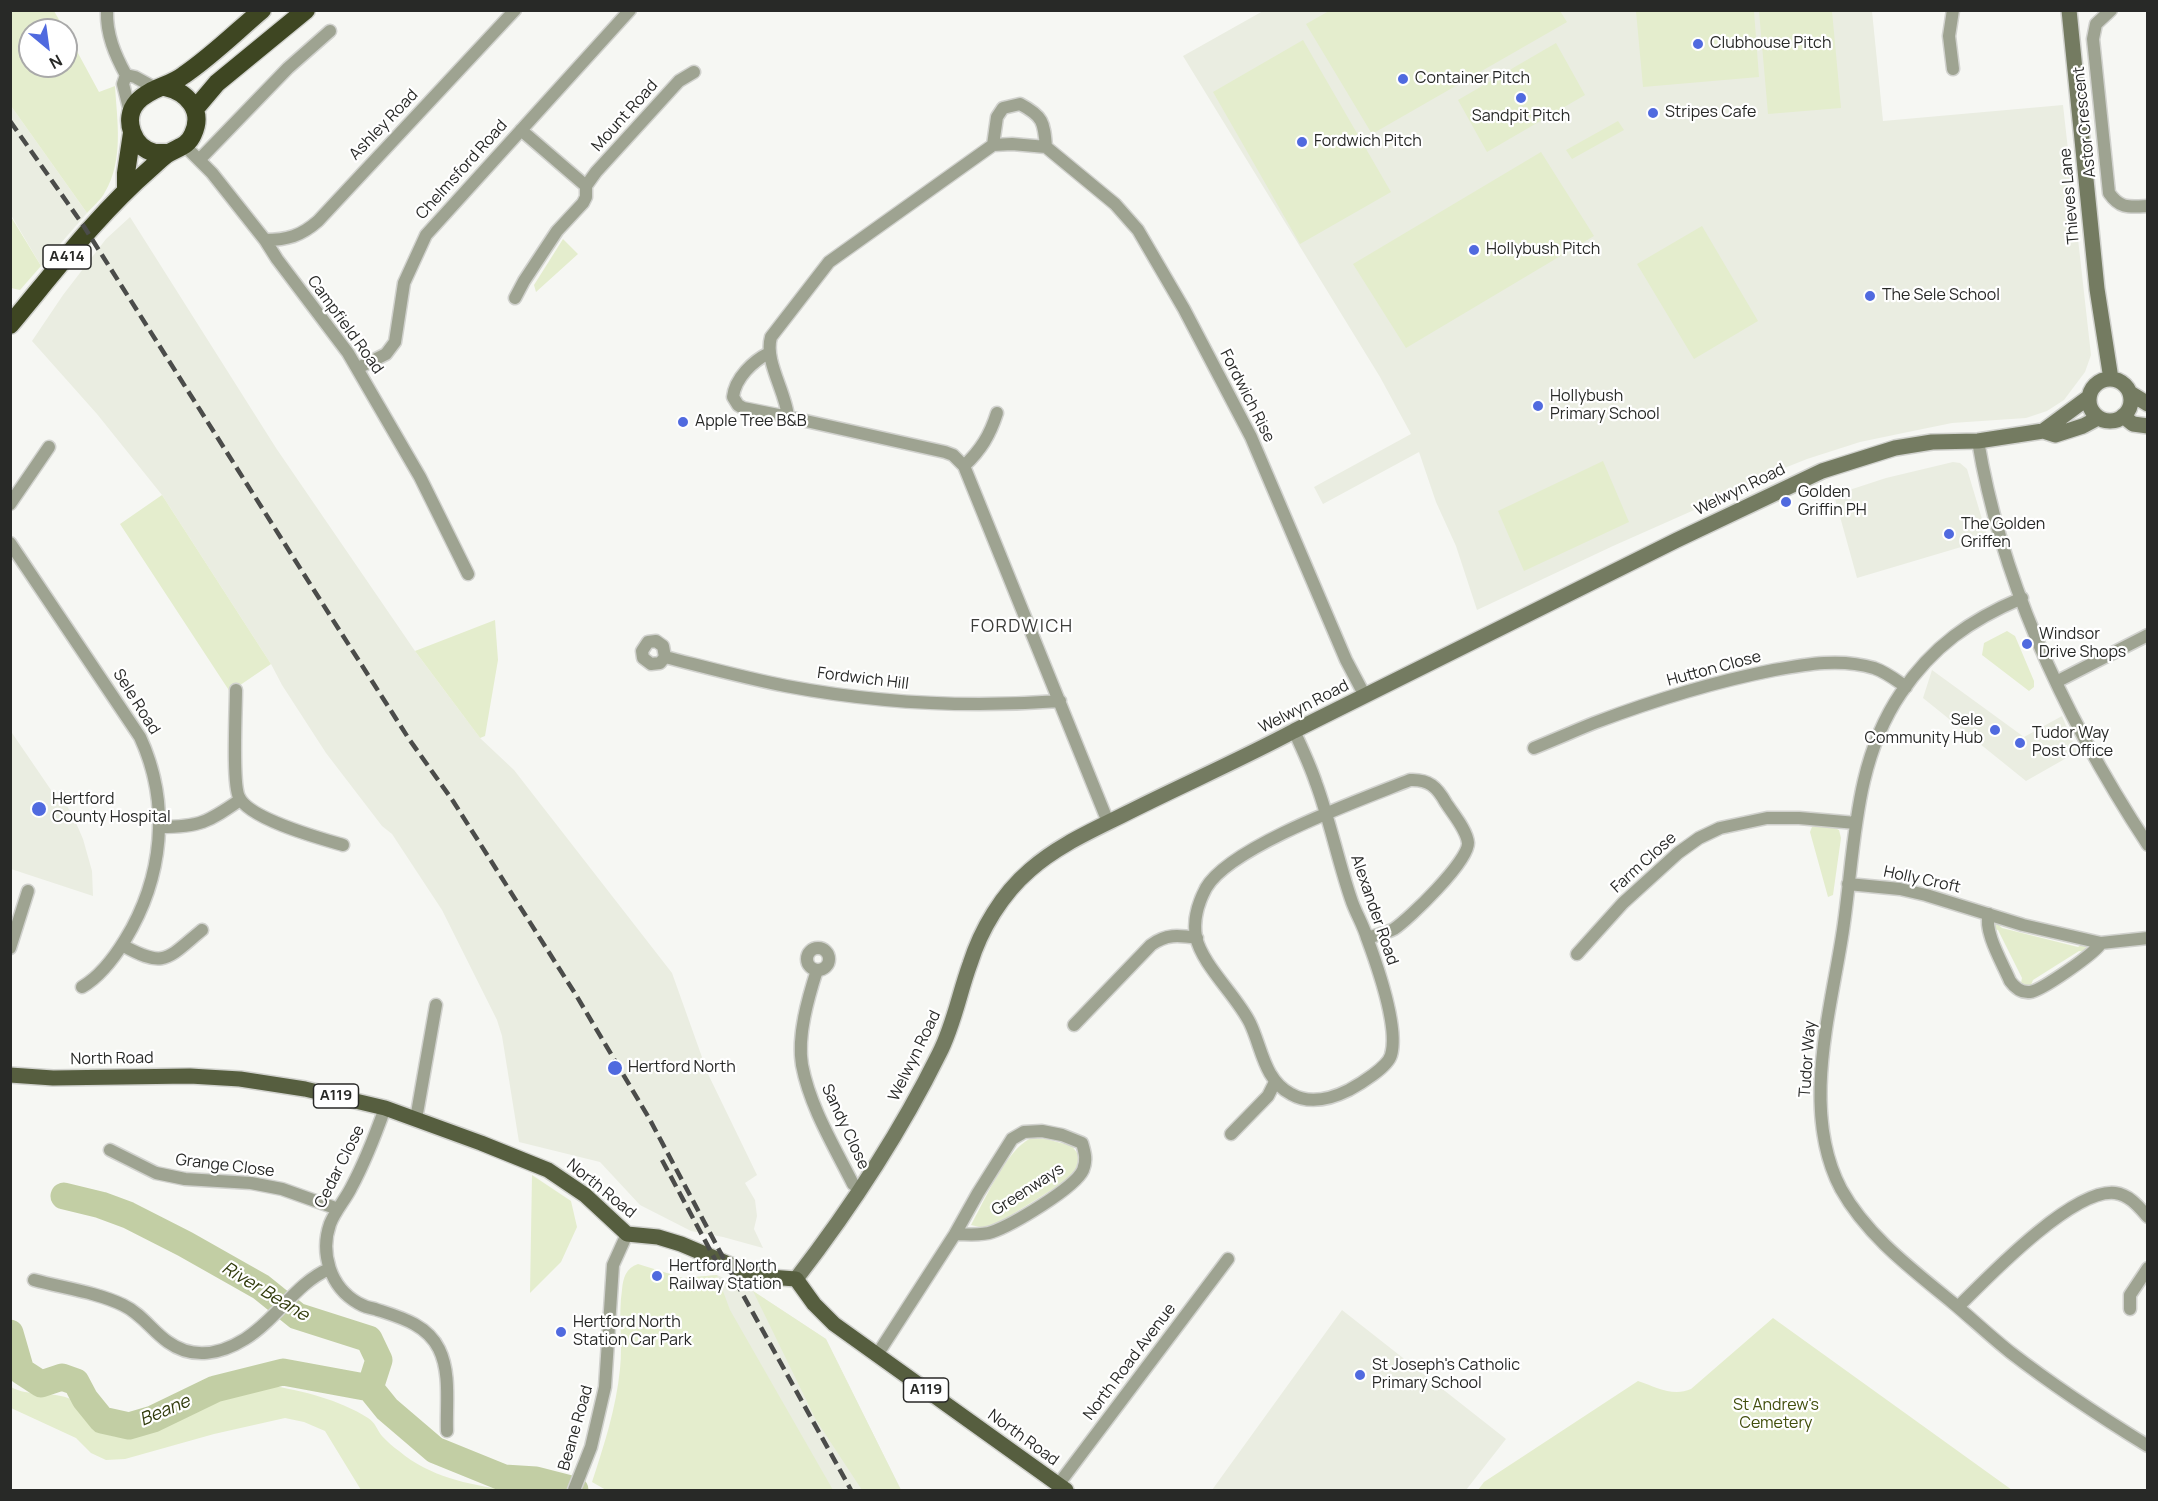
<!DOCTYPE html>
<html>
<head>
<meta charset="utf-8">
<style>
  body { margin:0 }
  #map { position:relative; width:2158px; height:1501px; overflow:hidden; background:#f6f7f3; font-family:Manrope,sans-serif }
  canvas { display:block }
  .frame { position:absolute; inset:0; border:12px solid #282927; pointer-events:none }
  .north { position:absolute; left:18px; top:18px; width:60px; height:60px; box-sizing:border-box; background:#fff; border:2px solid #a9a9a9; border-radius:50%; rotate:151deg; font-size:16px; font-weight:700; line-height:24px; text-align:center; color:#282927 }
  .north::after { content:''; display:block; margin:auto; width:21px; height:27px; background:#506adf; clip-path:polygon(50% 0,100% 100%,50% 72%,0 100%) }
</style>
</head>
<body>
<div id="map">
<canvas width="2158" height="1501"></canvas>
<div class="frame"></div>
<div class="north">N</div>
</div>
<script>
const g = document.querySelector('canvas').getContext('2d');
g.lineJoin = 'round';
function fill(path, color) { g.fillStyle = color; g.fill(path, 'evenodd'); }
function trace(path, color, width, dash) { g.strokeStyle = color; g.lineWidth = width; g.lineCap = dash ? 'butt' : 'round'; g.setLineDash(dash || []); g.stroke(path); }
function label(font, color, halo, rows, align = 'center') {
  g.font = font + ' Manrope,sans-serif'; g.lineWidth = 4.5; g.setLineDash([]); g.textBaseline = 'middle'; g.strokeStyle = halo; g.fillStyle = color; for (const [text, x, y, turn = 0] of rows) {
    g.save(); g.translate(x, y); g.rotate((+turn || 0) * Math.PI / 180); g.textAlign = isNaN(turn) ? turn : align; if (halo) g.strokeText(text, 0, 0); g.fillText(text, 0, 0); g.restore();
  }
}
const built = new Path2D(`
  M1263,11H1872L1883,121L2063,105L2091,355L2085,372L2064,400L2047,411L2026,418L1952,423L1908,432L1860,442L1807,459L1772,473L1737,491L1613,546L1477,610L1456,546L1436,502L1419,452L1323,504L1314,487L1411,434L1380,377L1183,56Z
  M11,106L87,213L41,266L11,215Z
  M130,217L276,448L415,651L480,738L514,770L672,973L708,1074L757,1175L745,1183L755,1200L757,1216L754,1229L763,1248L723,1237L691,1231L640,1205L600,1162L519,1142L502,1036L497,1020L442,910L392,834L382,826L326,753L282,685L271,664L162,495L97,414L32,341L63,295L106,239Z
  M1953,462L1960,463L1967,469L1988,539L1857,578L1834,495L1886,478Z
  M1932,670L2024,737L2062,716L2077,752L2026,781L1923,698Z
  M10,730L51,790L64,801L73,816L83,839L92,871L93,896L11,869Z
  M717,1275L753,1291L826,1339L901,1490H750L674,1276L684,1278Z
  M1342,1310L1506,1439L1466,1490H1212Z`);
const green = new Path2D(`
  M10,11H54L65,30H30V66H66V31L99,92L115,86C117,120 124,160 105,192C101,200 93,206 87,213L11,106Z
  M1329,11H1560L1567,22L1372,134L1306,24Z
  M1636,11H1754L1759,77L1643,87Z
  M1759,11H1832L1841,108L1768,114Z
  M1303,40L1391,192L1300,244L1213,92Z
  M1556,43L1585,95L1487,152L1458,100Z
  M1618,121L1624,130L1572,159L1566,150Z
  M1541,152L1594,236L1406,348L1353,264Z
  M10,215L41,266L20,290L11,288Z
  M1702,226L1758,321L1694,359L1637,264Z
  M563,239L578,254L536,292L534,285Z
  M1603,461L1629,522L1524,571L1498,511Z
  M162,495L271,664L230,692L120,524Z
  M495,620L498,660L485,736L480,738L415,651Z
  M2007,631L2015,636L2034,681V687L2029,691L1982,655L1984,643Z
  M1831,826L1839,830L1841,838L1833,895L1828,897L1810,832L1812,827Z
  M1996,922L2002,928L2078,947L2082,944L2087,948L2085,952L2079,951L2033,980L2031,985L2026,987L2021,983L2022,978L1998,930L1994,929L1993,924Z
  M1031,1138L1046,1139L1072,1146L1080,1157L1075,1171L1061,1184L1005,1219L984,1228L971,1225C985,1200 1006,1150 1031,1138Z
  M532,1175L571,1201L577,1227L561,1262L530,1293Z
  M638,1264L683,1278L717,1275L730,1310L833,1490H606L592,1482C604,1445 616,1409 620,1369C623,1343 618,1316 622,1290C623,1278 626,1268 638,1264Z
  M753,1291L826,1339L901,1490H862L816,1420Z
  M1773,1318L2012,1490H1478L1484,1482L1638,1381C1656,1387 1673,1397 1691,1389Z
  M268,1385C303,1391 338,1399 368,1418C375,1422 377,1430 382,1436C387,1441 393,1447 399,1451C430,1477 467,1484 506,1490H361L325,1431L304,1422L285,1418L214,1434L125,1459L106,1460L91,1453L76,1438L11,1408V1387C29,1397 49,1391 68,1398C87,1405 93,1432 113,1436C143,1443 180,1413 206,1401C226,1392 246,1387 268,1385Z`);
const river = new Path2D(`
  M64,1196L101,1205L128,1215L185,1244L261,1287L297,1316L369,1339L379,1360L370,1388
  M10,1333L21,1371L41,1384L62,1377L76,1382L85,1399L102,1420L129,1426L153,1419L215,1389L283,1372L370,1388
  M370,1388L387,1409L435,1450L504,1478L536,1480L575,1490`);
const street = new Path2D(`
  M107,10C106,34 115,55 126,75L123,84L130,112
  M2111,10L2096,24L2093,39L2109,193C2120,209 2129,207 2148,206
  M1953,69L1949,36L1953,10
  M126,75L135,77L157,89
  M521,130L586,186
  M993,145L997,117L1003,108L1020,104C1043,116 1044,122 1046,147
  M185,146L212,173L265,240L277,259L348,353L420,477L468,574
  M199,160L288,68L330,31
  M265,240C287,240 301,236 318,221L515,10
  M515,298L524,281L557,231L583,203L586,197V186L596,172L679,81L694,72
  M769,353C753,361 735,378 733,397L738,405L743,408L788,417
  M358,368L386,354L395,342L404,283L426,235L630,10
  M1978,441C2002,585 2068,723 2148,845
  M964,466C981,450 990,435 997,413
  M10,504L49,447
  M10,543L140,737C171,804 163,878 125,940C114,958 101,976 82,987
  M2022,598C1970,620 1933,646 1901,693C1853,763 1855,850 1843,930C1831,1011 1800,1111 1841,1189C1867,1236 1913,1270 1953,1303C1972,1319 1991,1337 2010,1352C2054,1386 2101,1417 2148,1446
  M665,657L663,646L656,641L648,642L642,651L643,658L651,664L660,663L665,657C705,667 745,678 786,686C876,703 968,708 1060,701
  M2056,682L2148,635
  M236,690C236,710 232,783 239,797C249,819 319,838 343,845
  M1294,731C1302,748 1310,765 1316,783C1330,821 1338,861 1351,899C1355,912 1363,924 1367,938C1377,965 1399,1028 1391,1055C1388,1067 1360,1084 1349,1090C1331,1099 1310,1105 1291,1094C1264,1080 1262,1048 1250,1023C1237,996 1202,965 1196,937C1193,920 1198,903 1206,888C1230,846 1363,799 1410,780C1429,779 1437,787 1446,803C1453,814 1467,830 1468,843C1469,861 1409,919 1394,929C1386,933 1376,935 1368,938
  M1534,748C1554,740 1574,731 1594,723C1652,701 1713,682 1774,670C1807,664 1841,658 1874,668C1886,672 1896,680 1906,687
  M1108,822L964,466L953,455L945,452L788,417C786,392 764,361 771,337L829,262L993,145L1012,144L1046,147L1115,204L1138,230L1184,309L1251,437L1346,660L1365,696
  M160,827C200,827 208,822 240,800
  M1848,884L1900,889L1926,895L2023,925L2101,943L2148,938
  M1989,914C1983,931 2003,964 2010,981C2015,988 2021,993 2030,992C2041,991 2097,952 2101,943
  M122,945C165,969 167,959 202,930
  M807 959a11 11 0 1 1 22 0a11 11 0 1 1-22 0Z
  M10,948L28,891
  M1577,954L1623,903L1678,853L1699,838L1720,828L1767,818H1799L1856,823
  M817,970C808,998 797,1036 802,1065C810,1107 834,1146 853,1184L860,1190
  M1074,1025L1151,945C1166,934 1178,935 1197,938
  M385,1108C375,1136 365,1162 351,1188C345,1200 335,1211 330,1224C320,1253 330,1287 358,1303C363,1306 369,1308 375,1309C399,1317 427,1324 439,1349C451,1373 446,1405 447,1431
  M416,1119L436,1005
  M1231,1134L1268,1096L1275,1082
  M110,1150L156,1173L185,1179L251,1183L282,1189L338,1209
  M34,1280C63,1288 96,1292 123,1305C142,1314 152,1331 168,1342C193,1360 221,1354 245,1339C277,1319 296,1283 329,1269
  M1958,1307C1987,1278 2073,1188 2115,1193C2130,1195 2139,1207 2148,1217
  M2130,1309V1295L2148,1268
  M877,1355L955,1234L978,1193L1012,1139L1024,1132L1042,1131L1062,1135L1082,1143C1085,1153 1087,1160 1083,1170C1075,1188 1012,1225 992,1232C981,1236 967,1234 955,1234
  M1058,1485L1228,1259
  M574,1490L591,1447L605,1387L613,1265L627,1234`);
const secondary = new Path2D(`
  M2069,10L2097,289L2111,379
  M2089 400a21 21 0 1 1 42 0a21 21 0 1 1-42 0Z
  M2130,393L2148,404
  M2123,416L2133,424L2148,426
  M2043,431L2089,397
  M796,1279C850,1209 900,1133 939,1054C954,1025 959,994 970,964C981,929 1002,894 1030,870C1057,846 1091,831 1123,815C1180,786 1238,761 1294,731L1677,540L1822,471L1895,448L1932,442L1978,441L2043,431L2055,435L2083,426L2098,418`);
const primary = new Path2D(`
  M10,1075L53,1078L190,1076L240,1079L305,1089L385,1108L481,1143L548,1170L585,1195L627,1234L658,1237L681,1244L745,1271L769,1277L796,1279L814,1304L834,1324L1066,1490`);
const highway = new Path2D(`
  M195,109L217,83L306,10
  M169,153C165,153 159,153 155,153C133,148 122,119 137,102C149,88 170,86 184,75C212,56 236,32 262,10
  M126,190V173L132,133
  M10,325C55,271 98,214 151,168C157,163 162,157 169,153C179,147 188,146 193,134C204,110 187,92 165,87`);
const rail = new Path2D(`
  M10,121L83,225L331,617L409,739L453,801L576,995L649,1118L743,1295L851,1490
  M662,1160L717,1263`);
const markers = [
  [1698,44,6,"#506adf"],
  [1403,79,6,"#506adf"],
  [1521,98,6,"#506adf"],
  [1653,113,6,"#506adf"],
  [1302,142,6,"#506adf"],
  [1474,250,6,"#506adf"],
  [1870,296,6,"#506adf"],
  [1538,406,6,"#506adf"],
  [683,422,6,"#506adf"],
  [1786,502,6,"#506adf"],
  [1949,534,6,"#506adf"],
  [2027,644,6,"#506adf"],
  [1995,730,6,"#506adf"],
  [2020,743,6,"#506adf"],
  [39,809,8,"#506adf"],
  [615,1068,8,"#506adf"],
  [657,1276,6,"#506adf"],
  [561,1332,6,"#506adf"],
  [1360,1375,6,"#506adf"]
];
const shields = [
  [67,257,48],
  [336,1096,45],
  [926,1390,45]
];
const shieldNames = [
  ["A414",67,257],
  ["A119",336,1096],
  ["A119",926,1390]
];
const poiNames = [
  ["Clubhouse Pitch",1710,44],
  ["Container Pitch",1415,79],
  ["Stripes Cafe",1665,113],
  ["Sandpit Pitch",1521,117,"center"],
  ["Fordwich Pitch",1314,142],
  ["Hollybush Pitch",1486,250],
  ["The Sele School",1882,296],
  ["Hollybush",1550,397],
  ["Primary School",1550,415],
  ["Apple Tree B&B",695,422],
  ["Golden",1798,493],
  ["Griffin PH",1798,511],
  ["The Golden",1961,525],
  ["Griffen",1961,543],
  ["Windsor",2039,635],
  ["Drive Shops",2039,653],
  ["Sele",1983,721,"right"],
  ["Community Hub",1983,739,"right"],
  ["Tudor Way",2032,734],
  ["Post Office",2032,752],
  ["Hertford",52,800],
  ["County Hospital",52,818],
  ["Hertford North",628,1068],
  ["Hertford North",669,1267],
  ["Railway Station",669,1285],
  ["Hertford North",573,1323],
  ["Station Car Park",573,1341],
  ["St Joseph's Catholic",1372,1366],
  ["Primary School",1372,1384]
];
const streetNames = [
  ["Mount Road",625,116,-48],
  ["Astor Crescent",2085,122,-96],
  ["Ashley Road",384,125,-46],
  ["Chelmsford Road",462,170,-48],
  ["Thieves Lane",2070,196,-95],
  ["Campfield Road",345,325,54],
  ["Fordwich Rise",1247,396,63],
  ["Welwyn Road",1740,490,-26],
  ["Hutton Close",1714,669,-15],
  ["Fordwich Hill",863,679,7],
  ["Sele Road",136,702,58],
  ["Welwyn Road",1304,707,-27],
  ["Farm Close",1644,863,-42],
  ["Holly Croft",1922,880,12],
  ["Alexander Road",1374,910,71],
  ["Welwyn Road",915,1056,-64],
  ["North Road",112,1059,-1],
  ["Tudor Way",1808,1059,-86],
  ["Sandy Close",845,1127,65],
  ["Grange Close",225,1166,7],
  ["Cedar Close",340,1167,-63],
  ["North Road",601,1189,39],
  ["Greenways",1028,1190,-33],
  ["North Road Avenue",1130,1362,-53],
  ["Beane Road",576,1428,-74],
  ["North Road",1023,1438,36]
];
const parkNames = [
  ["St Andrew's",1776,1406],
  ["Cemetery",1776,1424]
];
const neighbourhoodNames = [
  ["FORDWICH",1022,627]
];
const waterNames = [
  ["River Beane",265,1292,31],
  ["Beane",165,1411,-23]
];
fill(built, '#eaede1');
fill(green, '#e4edcd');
trace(river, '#c2cea4', 27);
trace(street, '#d1d2ce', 15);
trace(secondary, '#d1d2ce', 18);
trace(primary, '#d1d2ce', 18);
trace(highway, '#d1d2ce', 21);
trace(street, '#9ea391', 12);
trace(secondary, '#747b61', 15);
trace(primary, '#565e3f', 15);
trace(highway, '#3e4622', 18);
trace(rail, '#4b4c4a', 4.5, [12, 6]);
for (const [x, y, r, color] of markers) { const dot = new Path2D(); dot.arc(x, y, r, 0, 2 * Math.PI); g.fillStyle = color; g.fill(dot); trace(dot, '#fff', 2); }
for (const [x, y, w] of shields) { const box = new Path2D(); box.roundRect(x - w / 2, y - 12, w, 24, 4.5); g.fillStyle = '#fff'; g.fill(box); trace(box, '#282927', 1.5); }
label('bold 15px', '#282927', null, shieldNames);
label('16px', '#282927', '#fff', poiNames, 'left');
label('16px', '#282927', '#fff', streetNames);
label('16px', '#424f0d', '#fff', parkNames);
g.letterSpacing = '1.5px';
label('18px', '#3c3d3a', '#fff', neighbourhoodNames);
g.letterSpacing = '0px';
label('italic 18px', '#323c0c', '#fff', waterNames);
</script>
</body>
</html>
